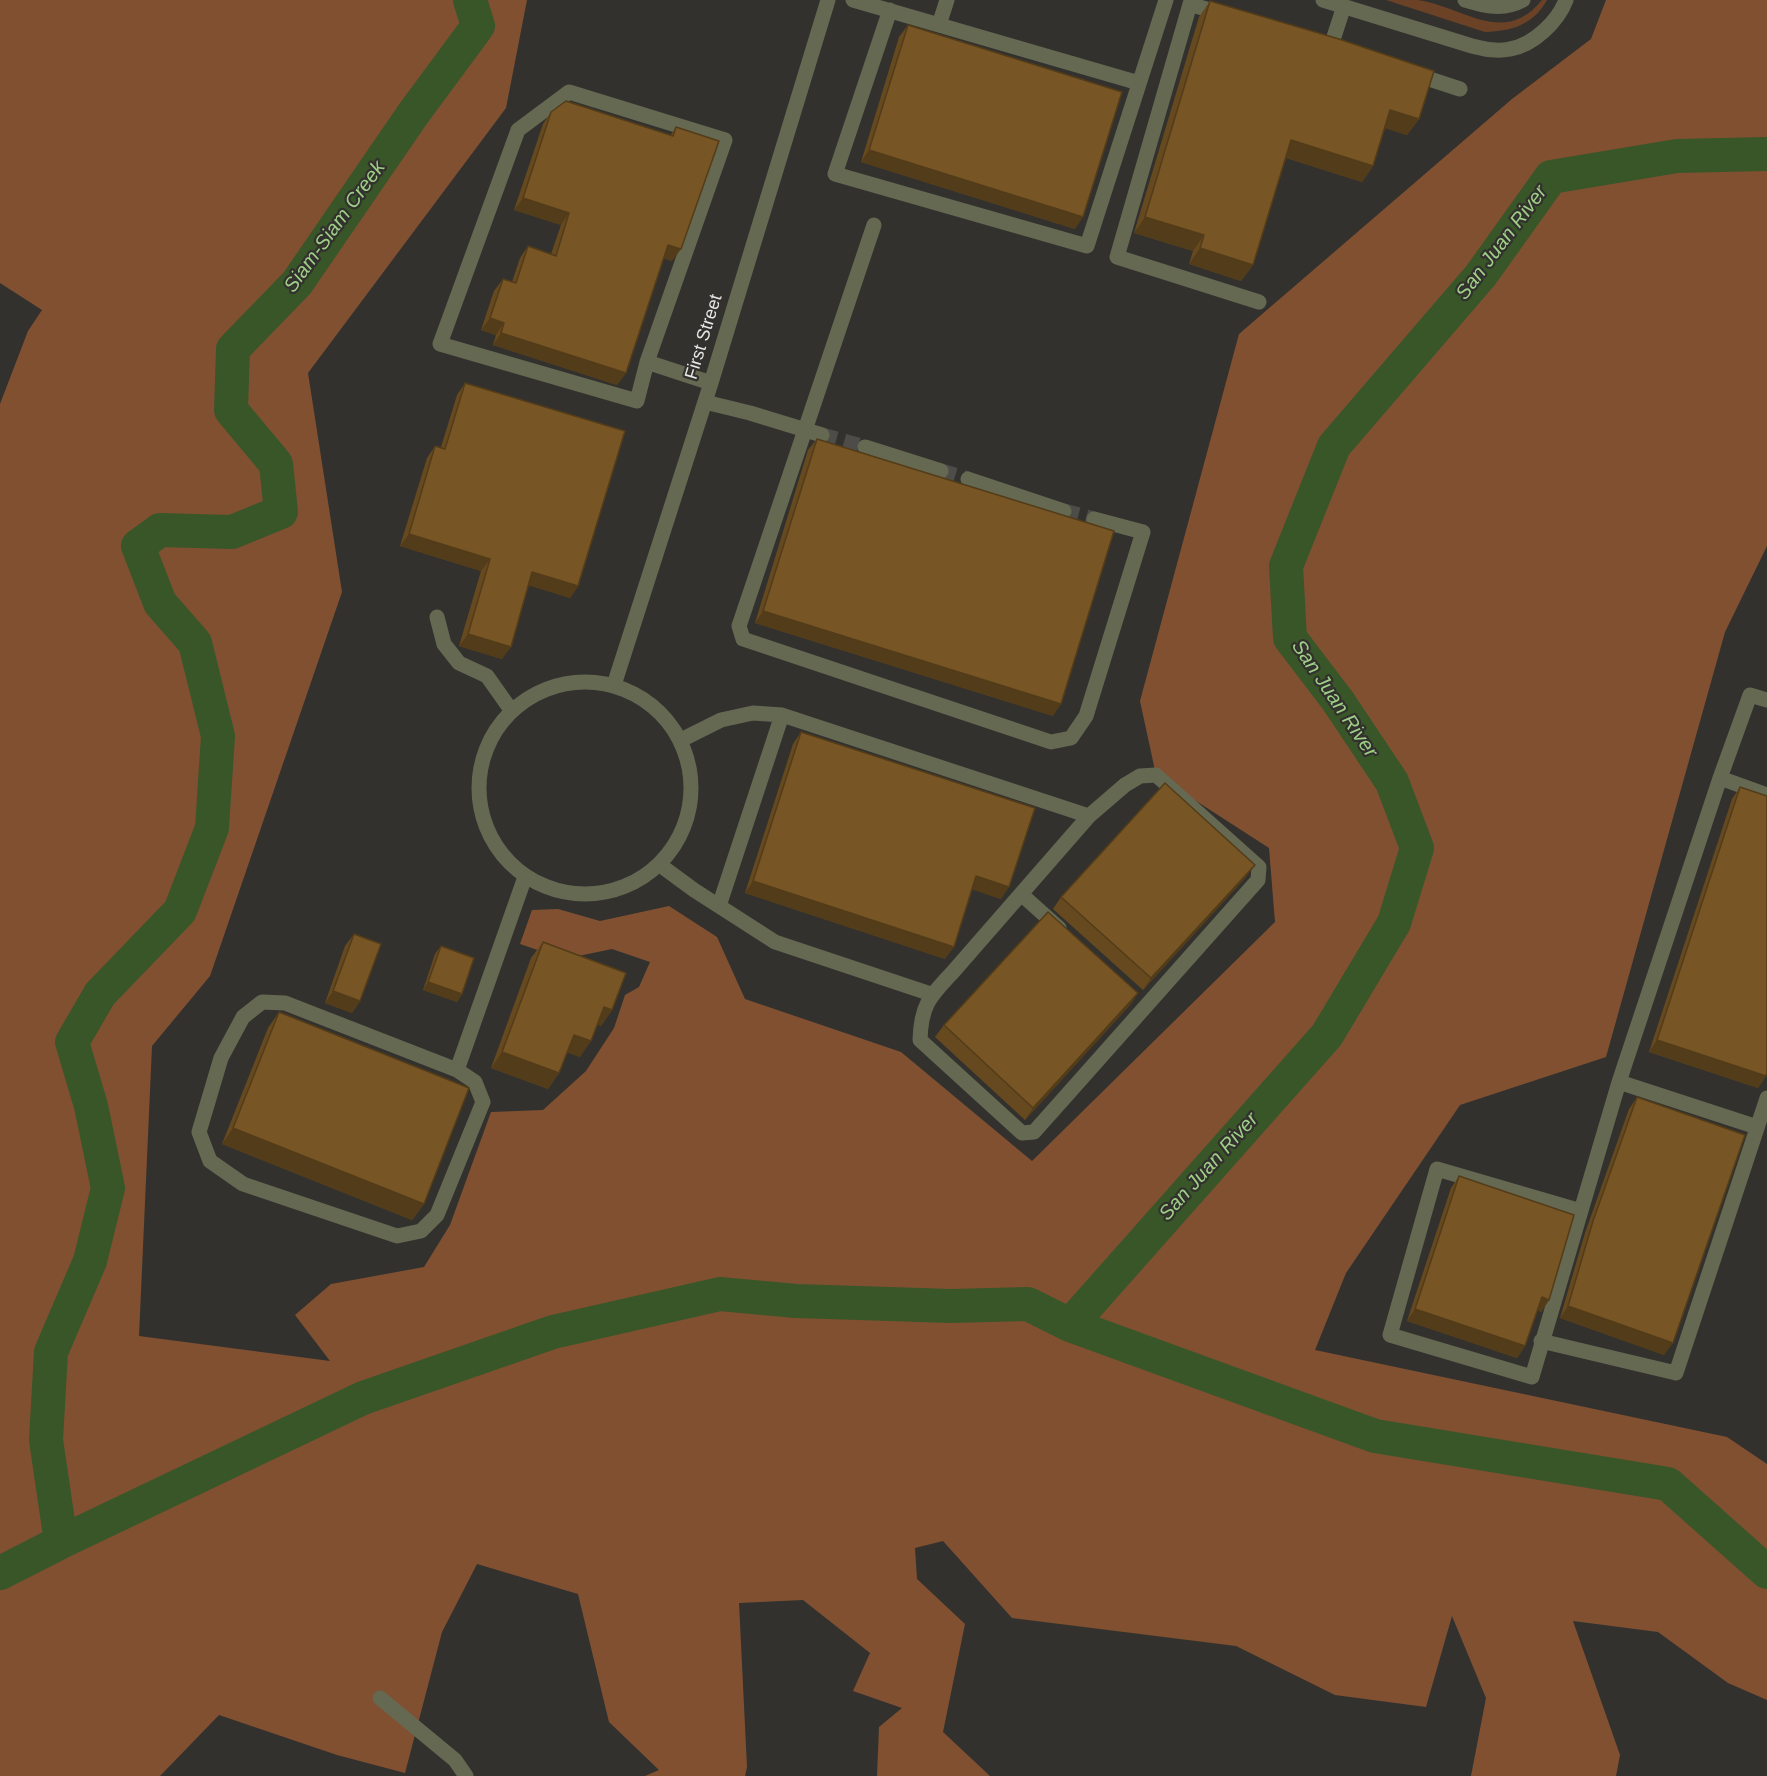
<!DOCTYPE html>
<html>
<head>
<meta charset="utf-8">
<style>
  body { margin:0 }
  canvas { display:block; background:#32312e }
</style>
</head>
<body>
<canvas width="1767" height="1776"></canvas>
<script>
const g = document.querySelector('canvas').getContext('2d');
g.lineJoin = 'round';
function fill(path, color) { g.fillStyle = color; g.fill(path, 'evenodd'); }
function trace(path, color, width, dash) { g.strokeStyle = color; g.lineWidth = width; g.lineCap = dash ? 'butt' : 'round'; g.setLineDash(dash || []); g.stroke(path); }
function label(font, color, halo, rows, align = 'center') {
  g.font = font + ' Helvetica,sans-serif'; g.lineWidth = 4.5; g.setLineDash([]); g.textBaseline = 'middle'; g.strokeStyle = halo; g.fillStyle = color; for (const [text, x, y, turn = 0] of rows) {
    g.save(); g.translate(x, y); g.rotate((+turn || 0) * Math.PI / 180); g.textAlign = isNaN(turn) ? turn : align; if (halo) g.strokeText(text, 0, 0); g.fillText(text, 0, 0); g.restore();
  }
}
const green = new Path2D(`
  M1386,0C1396,0 1408,0 1418,0C1464,7 1504,47 1542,0H1547C1533,25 1512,31 1485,32Z`);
const forest = new Path2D(`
  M0,0H527L506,108L308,373L342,592L210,976L152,1046L139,1336L330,1361L295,1315L331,1284L424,1267L450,1225L491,1112L543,1110L586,1071L614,1028L625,995L639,987L650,962L612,949L564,959L520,944L532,910L558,909L600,921L669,906L717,937L745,999L901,1052L1032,1161L1275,922L1269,848L1156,775L1140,701L1239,334L1512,99L1591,39L1606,0H1767V546L1725,632L1606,1057L1460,1105L1346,1273L1315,1350L1727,1437L1767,1464V1700L1728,1683L1658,1632L1573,1621L1620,1755L1616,1776H1471L1486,1698L1452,1616L1426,1707L1335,1695L1236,1646L1012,1618L943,1541L915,1548L917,1579L965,1624L943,1732L990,1776H877L879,1727L902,1708L853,1691L870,1653L803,1600L739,1603L747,1767L745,1776H645L659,1770L609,1722L578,1594L477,1564L442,1632L405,1773L337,1755L219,1715L160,1776H0V404L28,331L42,310L0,283Z`);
const river = new Path2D(`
  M1070,1325L1327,1035L1394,923L1417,848L1392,782L1338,701L1290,638L1286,566L1334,446L1481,275L1551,177L1677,156L1767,154
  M61,1542L46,1440L51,1352L90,1261L108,1188L91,1106L72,1042L100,994L180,911L212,828L218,736L195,643L160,603L138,546L160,530L232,532L281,512L276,464L231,410L233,349L297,283L413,114L478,26L470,0
  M0,1573L61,1542L363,1398L553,1332L720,1294L796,1301L951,1306L1028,1304L1070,1325L1375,1436L1668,1484L1767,1572`);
const minorTunnel = new Path2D(`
  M822,435L865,447
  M941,471L968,479
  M1064,511L1094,519`);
const minor = new Path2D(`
  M853,0L1139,83
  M1323,0L1472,46C1485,49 1497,52 1510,49C1534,45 1558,21 1566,0
  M1465,0C1485,6 1503,11 1523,0
  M890,10L835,174L1087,246L1166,0
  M1222,14L1190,4L1117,257L1259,302
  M939,25L947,0
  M1331,46L1344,6
  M1411,73L1460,89
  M569,92L725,140L647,362L637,401L440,344L518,130Z
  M874,225L739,626L743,639L1051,742L1071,738L1086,716L1143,532L1094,519
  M647,362L711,383
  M705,402L750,413L822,435
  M865,447L941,471
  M968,479L1064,511
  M437,617L444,644L459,663L487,676L511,710
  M479 788a106 106 0 1 1 212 0a106 106 0 1 1-212 0Z
  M614,685L711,383L828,0
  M681,740L721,720L753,713L782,715L1089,816
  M1156,775L1259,867L1258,880L1034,1132L1022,1133L920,1040C921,1006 929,997 952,973L1089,816L1125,785L1140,776Z
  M1720,778L1767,795
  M660,865L694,890L775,942L931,994
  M1021,894L1059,928
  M719,906L782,715
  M262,1002L285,1003L457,1070L475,1082L483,1102L437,1215L421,1231L397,1236L243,1184L210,1161L199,1132L221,1058L243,1017Z
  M457,1070L525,877
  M1619,1082L1757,1127
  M1581,1211L1437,1169L1390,1335L1532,1377L1619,1082L1720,778L1750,695L1767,700
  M1541,1341L1676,1373L1767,1098
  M380,1698L455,1760L466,1776`);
const wall = new Path2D(`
  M1210,1L1419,119L1407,135L1385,128L1373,166L1362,182L1286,158L1253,265L1241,281L1189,264L1193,251L1134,233L1199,17Z
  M908,25L1075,229L861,162L899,37Z
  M551,112L670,136L676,127L672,261L663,258L626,373L617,385L493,345L496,335L481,330L494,291L503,279L512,282L520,258L528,246L551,254L561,225L514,210L543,124Z
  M465,383L578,586L570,598L529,585L502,659L459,646L481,571L400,546L427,458L435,446L441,447L457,395Z
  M817,439L1053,716L755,623L808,450Z
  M801,732L1001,899L972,889L945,959L745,893L793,744Z
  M1740,787L1766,1076L1758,1088L1649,1052L1732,799Z
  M1246,877L1143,990L1053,909L1061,897Z
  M354,934L360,1001L352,1013L325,1003L345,946Z
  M543,942L612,1010L601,1026L598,1024L580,1057L567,1052L559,1073L548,1089L491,1068L531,958Z
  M441,946L462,994L457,1002L423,990L435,954Z
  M1138,993L1130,1005L1025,1120L935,1037L944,1025Z
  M279,1012L424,1204L412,1220L222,1144L268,1028Z
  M1637,1097L1664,1355L1560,1318L1585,1233L1629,1109Z
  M1459,1176L1549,1300L1541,1312L1537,1310L1525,1346L1517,1358L1407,1321L1451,1188Z`);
const shadedWall = new Path2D(`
  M1390,110L1419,119L1407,135L1379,126Z
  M1291,140L1373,166L1362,182L1280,156Z
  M869,150L1083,217L1075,229L861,162Z
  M523,198L569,213L561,225L514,210Z
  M1145,217L1204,235L1193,251L1134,233Z
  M668,245L681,249L672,261L659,257Z
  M1200,248L1253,265L1241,281L1189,264Z
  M490,318L504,323L496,335L481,330Z
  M501,333L626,373L617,385L493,345Z
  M409,534L490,559L481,571L400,546Z
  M532,572L578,586L570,598L524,584Z
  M763,611L1061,704L1053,716L755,623Z
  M468,634L511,647L502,659L459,646Z
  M1255,865L1246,877L1143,990L1151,978Z
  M976,876L1009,887L1001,899L968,888Z
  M753,881L954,947L945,959L745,893Z
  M428,982L462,994L457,1002L423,990Z
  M333,991L360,1001L352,1013L325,1003Z
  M1138,993L1130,1005L1025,1120L1033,1108Z
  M604,1007L612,1010L601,1026L593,1023Z
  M574,1035L591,1041L580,1057L563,1051Z
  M1657,1040L1766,1076L1758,1088L1649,1052Z
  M502,1052L559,1073L548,1089L491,1068Z
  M233,1128L424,1204L412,1220L222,1144Z
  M1542,1297L1549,1300L1541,1312L1533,1309Z
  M1568,1306L1673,1343L1664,1355L1560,1318Z
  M1415,1309L1525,1346L1517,1358L1407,1321Z`);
const building = new Path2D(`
  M1210,1L1339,39L1434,71L1419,119L1390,110L1373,166L1291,140L1253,265L1200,248L1204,235L1145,217Z
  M908,25L1122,92L1083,217L869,150Z
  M566,101L673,136L676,127L719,141L681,249L668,245L626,373L501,333L504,323L490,318L503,279L516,283L528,246L556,256L569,213L523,198L551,112Z
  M465,383L625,431L578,586L532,572L511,647L468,634L490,559L409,534L435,446L445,449Z
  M817,439L1114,531L1061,704L763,611Z
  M801,732L1035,808L1009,887L976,876L954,947L753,881Z
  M1165,783L1255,865L1151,978L1061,897Z
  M1740,787L1767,796V1073L1766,1076L1657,1040Z
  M1048,912L1138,993L1033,1108L944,1025Z
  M354,934L381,944L360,1001L333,991Z
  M543,942L626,973L612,1010L604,1007L591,1041L574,1035L559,1073L502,1052Z
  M441,946L474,958L462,994L428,982Z
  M279,1012L469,1088L424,1204L233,1128Z
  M1637,1097L1745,1135L1673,1343L1568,1306L1593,1221Z
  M1459,1176L1574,1215L1549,1300L1542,1297L1525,1346L1415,1309Z`);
const streetNames = [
  ["First Street",704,337,-73]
];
const waterNames = [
  ["Siam-Siam Creek",335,227,-54],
  ["San Juan River",1502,243,-53],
  ["San Juan River",1334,699,56],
  ["San Juan River",1209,1167,-48]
];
fill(green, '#6b4226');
fill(forest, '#815031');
trace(river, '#395628', 34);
trace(minorTunnel, '#4d4c49', 15, [15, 8]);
trace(minor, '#656952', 15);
fill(wall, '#66491f');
fill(shadedWall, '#533c19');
fill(building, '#775524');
trace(building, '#533c19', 1.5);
label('18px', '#e7e7e5', '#32312e', streetNames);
label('italic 20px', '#9fcf87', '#32312e', waterNames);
</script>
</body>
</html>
